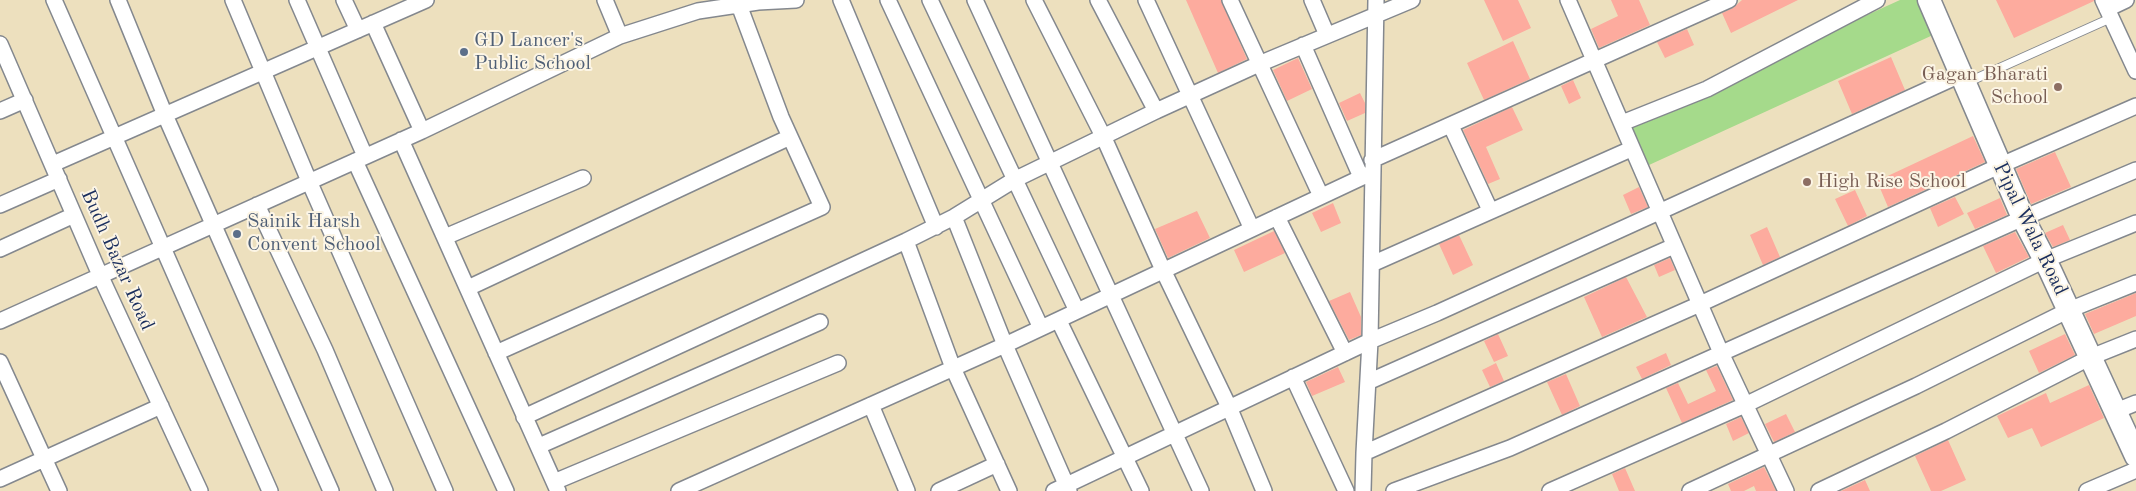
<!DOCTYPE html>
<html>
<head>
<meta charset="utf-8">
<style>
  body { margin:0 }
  canvas { display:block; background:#ede0be }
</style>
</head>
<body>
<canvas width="2136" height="491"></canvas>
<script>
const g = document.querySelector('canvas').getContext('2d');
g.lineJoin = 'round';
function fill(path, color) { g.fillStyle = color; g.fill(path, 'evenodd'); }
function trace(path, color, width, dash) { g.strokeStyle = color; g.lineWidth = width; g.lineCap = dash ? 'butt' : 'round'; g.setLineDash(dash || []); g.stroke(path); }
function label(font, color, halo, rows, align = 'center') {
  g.font = font + ' "Old Standard TT",serif'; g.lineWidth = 4; g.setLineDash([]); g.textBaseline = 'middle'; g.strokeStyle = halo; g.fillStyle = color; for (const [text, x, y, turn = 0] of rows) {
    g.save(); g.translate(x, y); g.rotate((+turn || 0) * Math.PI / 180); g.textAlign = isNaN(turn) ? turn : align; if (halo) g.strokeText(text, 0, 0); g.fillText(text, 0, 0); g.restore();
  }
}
const green = new Path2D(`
  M1900,0H1917L1933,35L1649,165L1630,123Z`);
const building = new Path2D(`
  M1186,0H1221L1247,59L1218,73Z
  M1484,0H1518L1531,28L1503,41Z
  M1611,0H1639L1650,25L1599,48L1591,29L1618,16Z
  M1742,0H1798L1731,33L1722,13L1733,8Z
  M1996,0H2094V1L2014,38Z
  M1687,29L1694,45L1665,58L1657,42Z
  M1513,41L1530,79L1484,100L1467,63Z
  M1891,57L1905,90L1852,114L1838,81Z
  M1298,58L1312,89L1287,101L1273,70Z
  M1573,80L1581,98L1569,104L1561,86Z
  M1360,93L1365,103V113L1347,121L1339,103Z
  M1512,107L1523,130L1486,147L1500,179L1488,184L1463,130Z
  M1973,136L1985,162L1888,207L1877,181Z
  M2055,152L2071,187L2031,204L2016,169Z
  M1639,187L1648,207L1631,214L1623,195Z
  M1855,190L1867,216L1848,226L1835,199Z
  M1955,197L1964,214L1938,227L1930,208Z
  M2000,198L2007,215L1975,229L1967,213Z
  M1333,203L1341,223L1321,232L1312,213Z
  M1197,211L1210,238L1168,258L1155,229Z
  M2063,225L2070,240L2053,247L2045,233Z
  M1767,227L1780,257L1763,265L1750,235Z
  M1274,231L1285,253L1244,272L1234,250Z
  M2015,232L2029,257L1996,273L1983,246Z
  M1459,235L1473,265L1453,275L1439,244Z
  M1670,258L1675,270L1659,277L1654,265Z
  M1626,277L1647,317L1602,337L1584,297Z
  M1350,292L1361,317V335L1349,340L1329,301Z
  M2136,293V316L2094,334L2085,314Z
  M1498,334L1508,356L1494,362L1484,341Z
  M2065,334L2075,355L2039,373L2029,351Z
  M1666,353L1671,365L1642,379L1636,367Z
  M1496,363L1504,381L1490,387L1482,370Z
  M1717,366L1733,400L1682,423L1666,388L1678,383L1688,404L1716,391L1706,370Z
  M1338,367L1345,382L1312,396L1306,382Z
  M1566,374L1580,406L1562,415L1547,382Z
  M2089,385L2104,418L2041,447L2032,428L2008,438L1997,416L2046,393L2050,403Z
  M1786,414L1795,432L1774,442L1765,424Z
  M1741,417L1749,433L1733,441L1726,424Z
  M1948,440L1966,480L1941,491H1931L1915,456Z
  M1764,467L1776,491H1756L1754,486L1744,491H1731L1728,484Z
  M1625,468L1635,491H1619L1612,474Z
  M1865,480L1870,491H1841Z`);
const lane = new Path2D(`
  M1966,83L2111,18`);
const street = new Path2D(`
  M54,0L270,491
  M118,0L165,115L331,491
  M233,0L309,181L445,491
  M297,0L365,156
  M344,0L358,30
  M605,0L620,36
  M841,0L936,227
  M888,0L1041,328
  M930,0L1077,311
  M975,0L1201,491
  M1034,0L1104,138L1163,270L1229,407L1264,491
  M1098,0L1156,111
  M1146,0L1252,229
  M1230,0L1321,196
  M1312,0L1327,35
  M1568,0L1722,355L1786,491
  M2103,0L2136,71
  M2107,9L2126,0
  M373,23L422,131
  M0,44L100,275L200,491
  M1303,45L1361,177
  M0,111L25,100
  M1622,123L1707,89L1877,0
  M1451,126L1490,210
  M401,140L558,491
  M1372,160L1729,0
  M355,161L506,491
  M53,164L426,0
  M0,205L59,179
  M257,205L325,350L385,491
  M954,217L1005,345L1069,491
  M1277,217L1345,353
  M445,237L583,178
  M906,241L953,368L1009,491
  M0,249L74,215
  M1372,264L1631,149
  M468,288L790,137
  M0,321L422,131L620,36L698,11L758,2L796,0
  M1059,321L1141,491
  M496,353L822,207L781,117L739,5
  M0,362L59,491
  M1293,377L1346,491
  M1368,382L1674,246
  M871,405L907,491
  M2116,411L2136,403
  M524,417L906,241L954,217L1014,180L1156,111L1259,64L1412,0
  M539,446L820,322
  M1364,453L1370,341L1376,0
  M0,479L161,406
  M554,482L838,363
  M679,491L1005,345L1371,173
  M939,491L997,464
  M1054,491L1370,341L1437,313L1960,75
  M1363,491L1364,453L1700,304L1999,166L2136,106
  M1394,491L1510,448L2023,218L2136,170
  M1550,491L1745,405L2045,260L2136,223
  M1690,491L1916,386L2069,310L2136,283
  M1819,491L1946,431L2091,357L2136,339
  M2087,491L2136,470`);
const secondary = new Path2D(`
  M1929,0L2023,218L2050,270L2136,456`);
const markers = [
  [464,52,5,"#5c6f8a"],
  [2058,87,5,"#8d6e63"],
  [1807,182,5,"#8d6e63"],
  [237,234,5,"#5c6f8a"]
];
const serviceNames = [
  ["GD Lancer's",474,41],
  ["Public School",474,64],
  ["Sainik Harsh",247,222],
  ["Convent School",247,245]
];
const educationNames = [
  ["Gagan Bharati",2048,75],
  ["School",2048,98],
  ["High Rise School",1817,182,"left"]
];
const streetNames = [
  ["Pipal Wala Road",2030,229,64],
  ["Budh Bazar Road",117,260,66]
];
fill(green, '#a5da8b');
fill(building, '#fdab9e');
trace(lane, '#84888e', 10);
trace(street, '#84888e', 18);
trace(secondary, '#84888e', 25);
trace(lane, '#fff', 8);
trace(street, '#fff', 15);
trace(secondary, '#fff', 22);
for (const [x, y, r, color] of markers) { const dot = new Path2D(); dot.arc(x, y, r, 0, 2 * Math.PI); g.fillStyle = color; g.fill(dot); trace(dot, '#fcf5e5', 2); }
label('20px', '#4e5e75', '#fcf5e5', serviceNames, 'left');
label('20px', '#785e54', '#fcf5e5', educationNames, 'right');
label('20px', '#1b2f5e', '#fcf5e5', streetNames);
</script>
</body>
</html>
